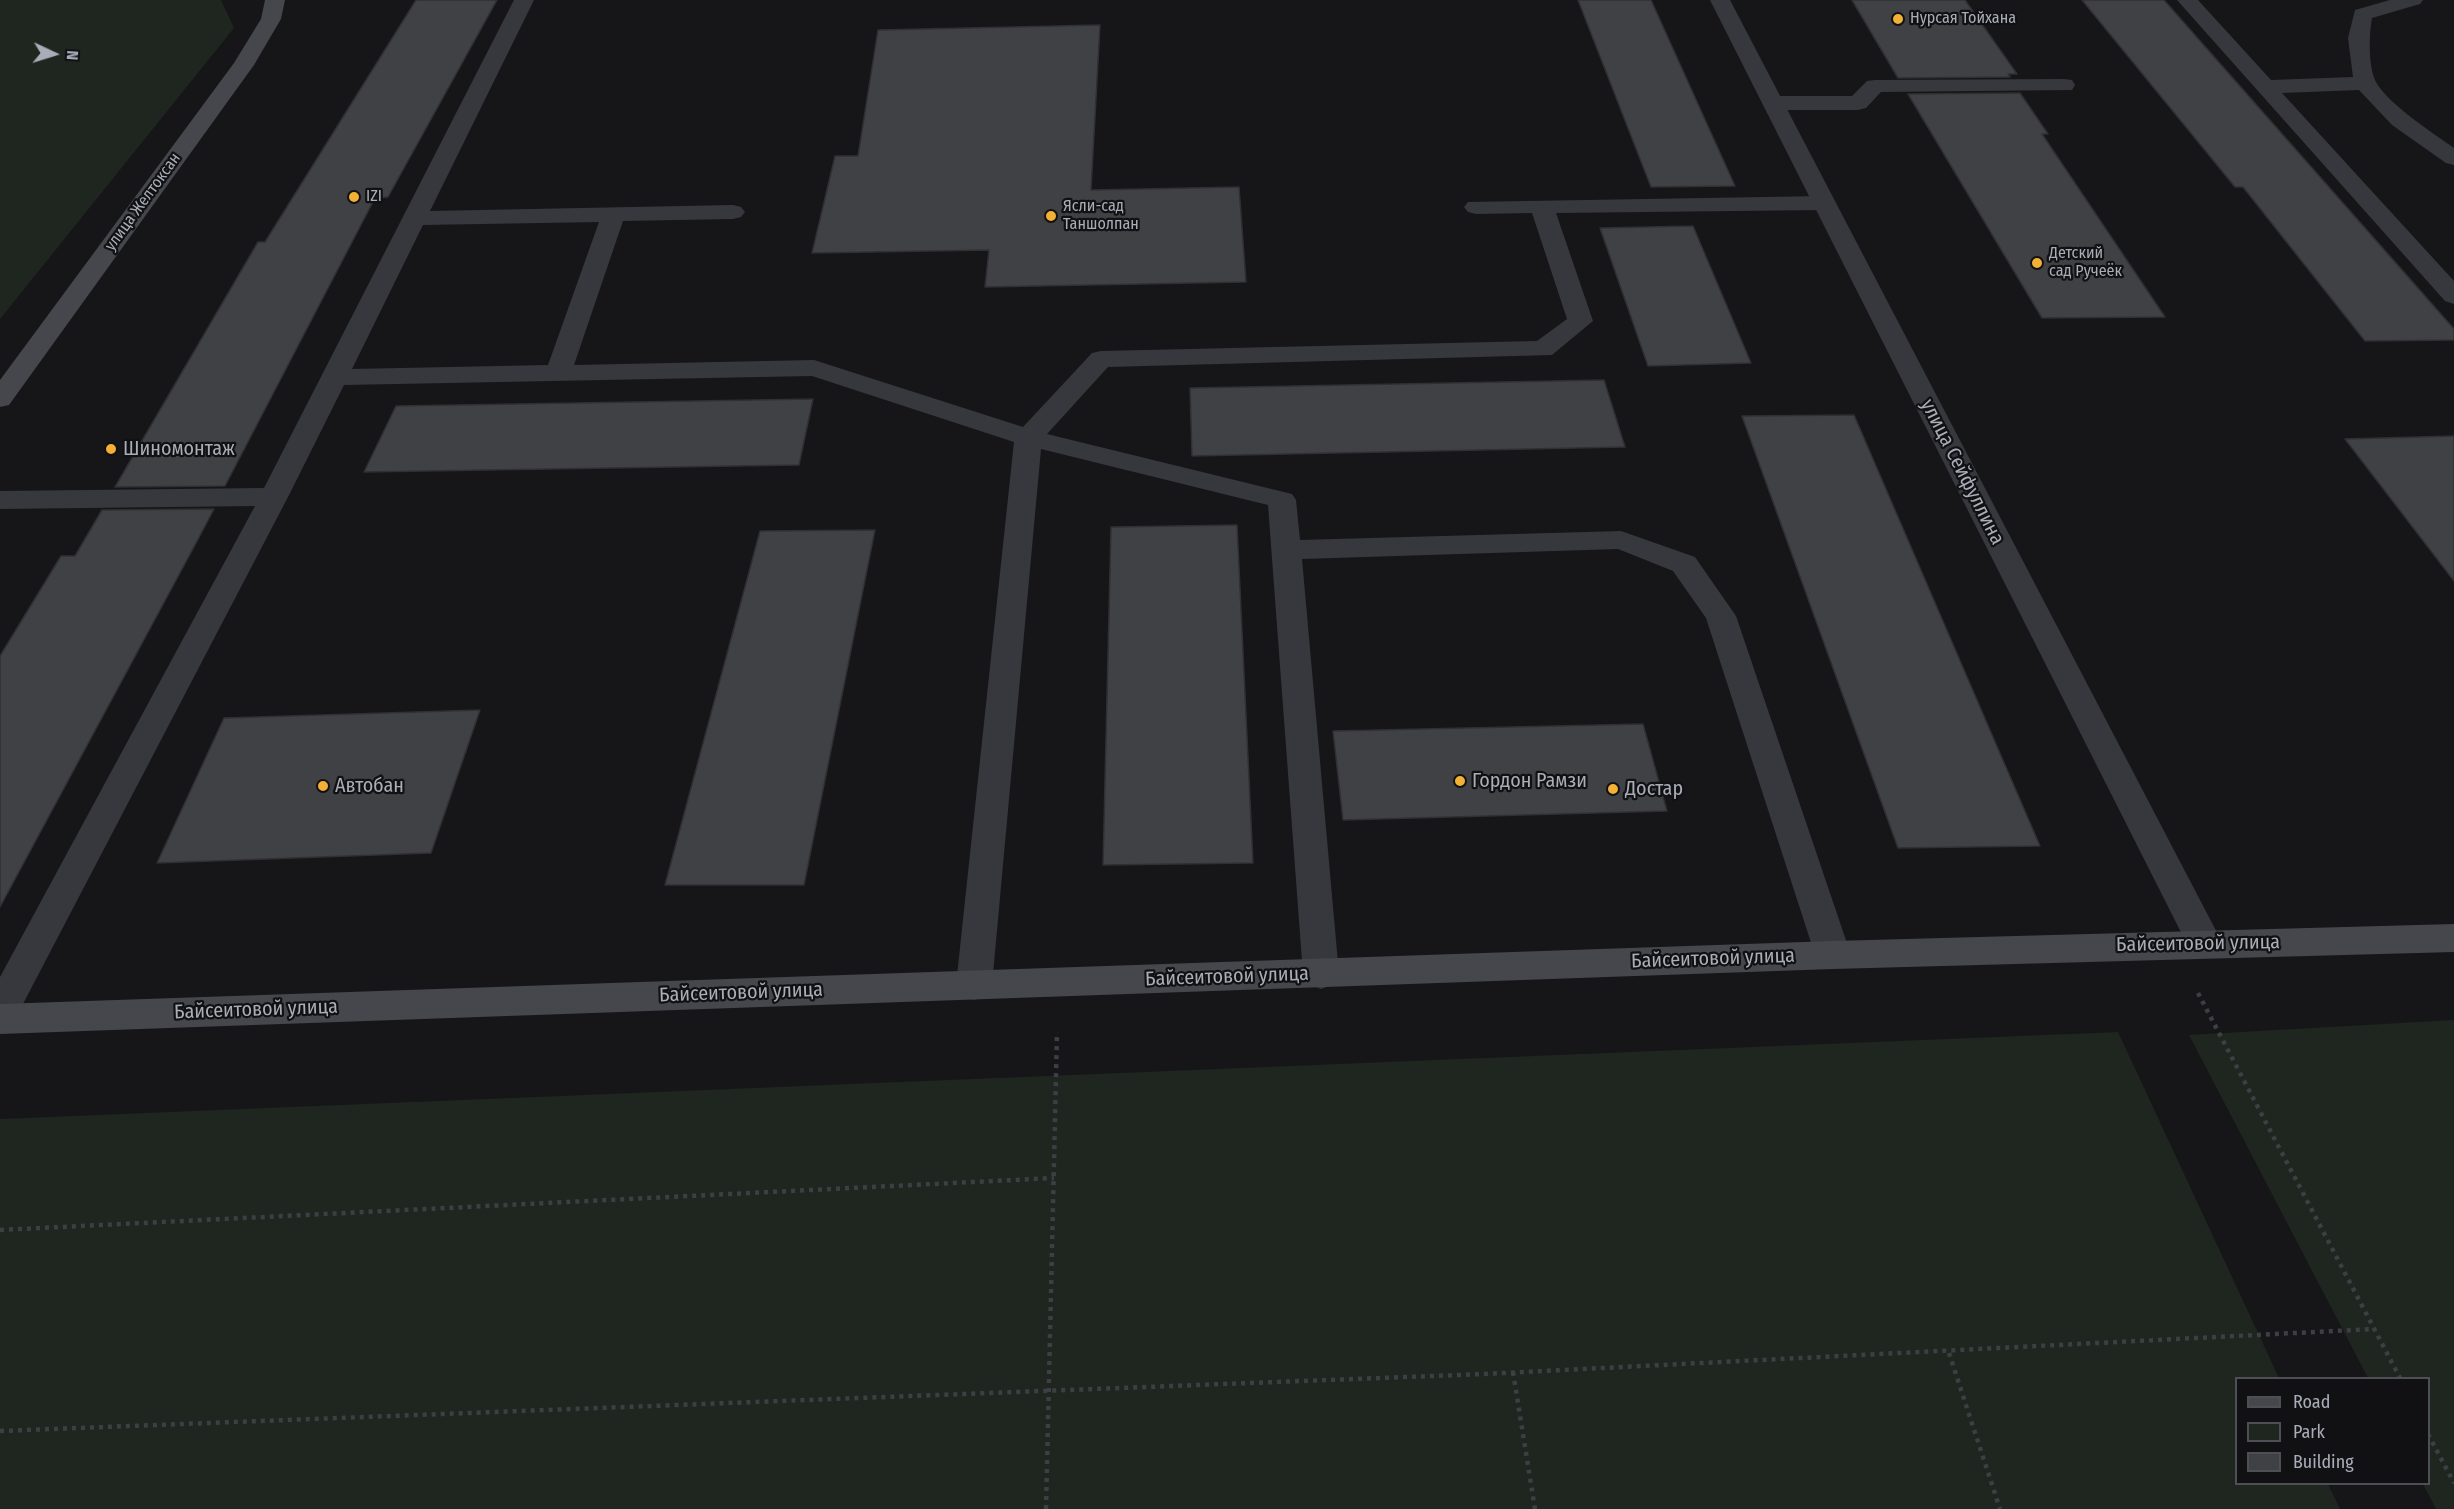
<!DOCTYPE html>
<html>
<head>
<meta charset="utf-8">
<style>
  body { margin:0 }
  #map { position:relative; width:2454px; height:1509px; overflow:hidden; background:#161618; font-family:"Fira Sans Condensed",sans-serif }
  canvas { display:block }
  .legend { position:absolute; left:2235px; top:1377px; width:195px; height:108px; box-sizing:border-box; background:#111113; border:2px solid #4d4f55; margin:0; padding:8px 10px; list-style:none; font-size:18px; color:#a8adb8 }
  .legend li { display:flex; align-items:center; gap:12px; height:30px }
  .legend b { width:30px; border:2px solid #4d4f55 }
  .north { position:absolute; left:24px; top:24px; width:60px; height:60px; -webkit-text-stroke:4px #111113; paint-order:stroke; rotate:94deg; font-size:16px; font-weight:700; line-height:24px; text-align:center; color:#a8adb8 }
  .north::after { content:''; display:block; margin:auto; width:21px; height:27px; background:#a8adb8; clip-path:polygon(50% 0,100% 100%,50% 72%,0 100%) }
</style>
</head>
<body>
<div id="map">
<canvas width="2454" height="1509"></canvas>
<ul class="legend">
<li><b style="height:8px;background:#45474d"></b>Road</li>
<li><b style="height:16px;background:#1e261f"></b>Park</li>
<li><b style="height:16px;background:#404145"></b>Building</li>
</ul>
<div class="north">N</div>
</div>
<script>
const g = document.querySelector('canvas').getContext('2d');
g.lineJoin = 'round';
function fill(path, color) { g.fillStyle = color; g.fill(path, 'evenodd'); }
function trace(path, color, width, dash) { g.strokeStyle = color; g.lineWidth = width; g.lineCap = dash ? 'butt' : 'round'; g.setLineDash(dash || []); g.stroke(path); }
function label(font, color, halo, rows, align = 'center') {
  g.font = font + ' "Fira Sans Condensed",sans-serif'; g.lineWidth = 4.5; g.setLineDash([]); g.textBaseline = 'middle'; g.strokeStyle = halo; g.fillStyle = color; for (const [text, x, y, turn = 0] of rows) {
    g.save(); g.translate(x, y); g.rotate((+turn || 0) * Math.PI / 180); g.textAlign = isNaN(turn) ? turn : align; if (halo) g.strokeText(text, 0, 0); g.fillText(text, 0, 0); g.restore();
  }
}
const green = new Path2D(`
  M0,0H221L234,28L0,319Z
  M2454,1020V1509H2436L2423,1484H2428V1378H2368L2189,1035Z
  M2118,1032L2279,1378H2236V1484H2328L2340,1509H0V1119Z`);
const building = new Path2D(`
  M416,0H497L388,197L375,198L225,486L115,487L258,242H265Z
  M1578,0H1651L1735,186L1651,187Z
  M1852,0H1965L2017,74H2008L2010,77L1898,78Z
  M2082,0H2164L2454,329V340L2365,341L2243,187H2235Z
  M1100,25L1091,190L1239,187L1246,282L985,287L989,250L812,253L835,156H858L878,30Z
  M2020,93L2048,134H2042L2165,317L2042,318L1908,94Z
  M1693,226L1751,363L1648,366L1600,228Z
  M1604,380L1625,447L1192,456L1190,388Z
  M813,399L799,465L364,472L396,406Z
  M1854,415L2040,846L1898,848L1742,416Z
  M2454,436V581L2345,439Z
  M214,509L195,545L0,907V656L61,556H75L102,510Z
  M1237,525L1253,863L1103,865L1111,527Z
  M875,530L804,885H665L760,531Z
  M480,710L431,853L157,863L224,718Z
  M1643,724L1667,811L1343,820L1333,731Z`);
const path = new Path2D(`
  M2198,993L2400,1378
  M0,1230L1054,1178
  M1949,1353L2000,1509
  M1513,1372L1535,1509
  M0,1431L1484,1374L2374,1329
  M2428,1434L2454,1483
  M1046,1509L1057,1032`);
const lane = new Path2D(`
  M514,0H534L430,211L733,205L741,207L745,212L741,217L733,219L623,221L574,365L814,360L1023,427L1092,353L1101,351L1537,341L1567,319L1532,213L1476,214L1468,212L1464,207L1468,202L1824,196L1832,198L1836,203L1832,208L1824,210L1556,213L1593,321L1552,355L1108,367L1047,434L1292,494L1296,500L1300,540L1621,531L1695,557L1736,616L1851,955L1846,965L1833,969L1820,965L1815,955L1706,618L1673,571L1618,549L1302,559L1339,974L1334,984L1321,989L1308,984L1303,974L1268,505L1041,449L992,985L987,996L974,1000L961,996L956,985L1014,442L812,376L344,385L288,497L13,1023L0,1027V977L255,506L0,509V491L264,488ZM599,222L548,365L352,369L423,225Z
  M2177,0H2198L2271,80L2353,77L2348,38L2355,10L2390,0H2423L2420,4L2372,18C2369,34 2368,67 2376,82C2388,104 2433,133 2454,148V165L2446,163L2392,125L2359,90L2282,93L2454,281V304L2445,301Z
  M2064,79L2072,80L2075,85L2072,90L1881,92L1866,108L1858,110H1773L1765,108L1762,103L1765,98L1773,96H1852L1867,81L1875,80Z`);
const street = new Path2D(`
  M1710,0H1730L2223,944L2218,954L2205,958L2192,954Z`);
const secondary = new Path2D(`
  M265,0H285L281,19L254,65L9,405L0,407V380L234,63L261,19Z
  M2454,924V952L1833,969L0,1034V1004L1833,941Z`);
const markers = [
  [1898,19,6,"#f2b134"],
  [354,197,6,"#f2b134"],
  [1051,216,6,"#f2b134"],
  [2037,263,6,"#f2b134"],
  [111,449,6,"#f2b134"],
  [1460,781,6,"#f2b134"],
  [323,786,6,"#f2b134"],
  [1613,789,6,"#f2b134"]
];
const farPoinames = [
  ["Нурсая Тойхана",1910,19],
  ["IZI",366,197],
  ["Ясли-сад",1063,207],
  ["Таншолпан",1063,225],
  ["Детский",2049,254],
  ["сад Ручеёк",2049,272]
];
const farStreetnames = [
  ["улица Желтоксан",143,202,-54]
];
const poiNames = [
  ["Шиномонтаж",123,449],
  ["Гордон Рамзи",1472,781],
  ["Автобан",335,786],
  ["Достар",1625,789]
];
const streetNames = [
  ["улица Сейфуллина",1962,472,63],
  ["Байсеитовой улица",2198,944,-1],
  ["Байсеитовой улица",1713,959,-2],
  ["Байсеитовой улица",1227,977,-2],
  ["Байсеитовой улица",741,993,-2],
  ["Байсеитовой улица",256,1010,-2]
];
fill(green, '#1e261f');
fill(building, '#404145');
trace(building, '#303034', 1.5);
trace(path, '#3d3f44', 4.5, [4, 5]);
fill(lane, '#37383d');
fill(street, '#37383d');
fill(secondary, '#45474d');
for (const [x, y, r, color] of markers) { const dot = new Path2D(); dot.arc(x, y, r, 0, 2 * Math.PI); g.fillStyle = color; g.fill(dot); trace(dot, '#111113', 2); }
label('16px', '#a8adb8', '#111113', farPoinames, 'left');
label('16px', '#a8adb8', '#111113', farStreetnames);
label('20px', '#a8adb8', '#111113', poiNames, 'left');
label('20px', '#a8adb8', '#111113', streetNames);
</script>
</body>
</html>
